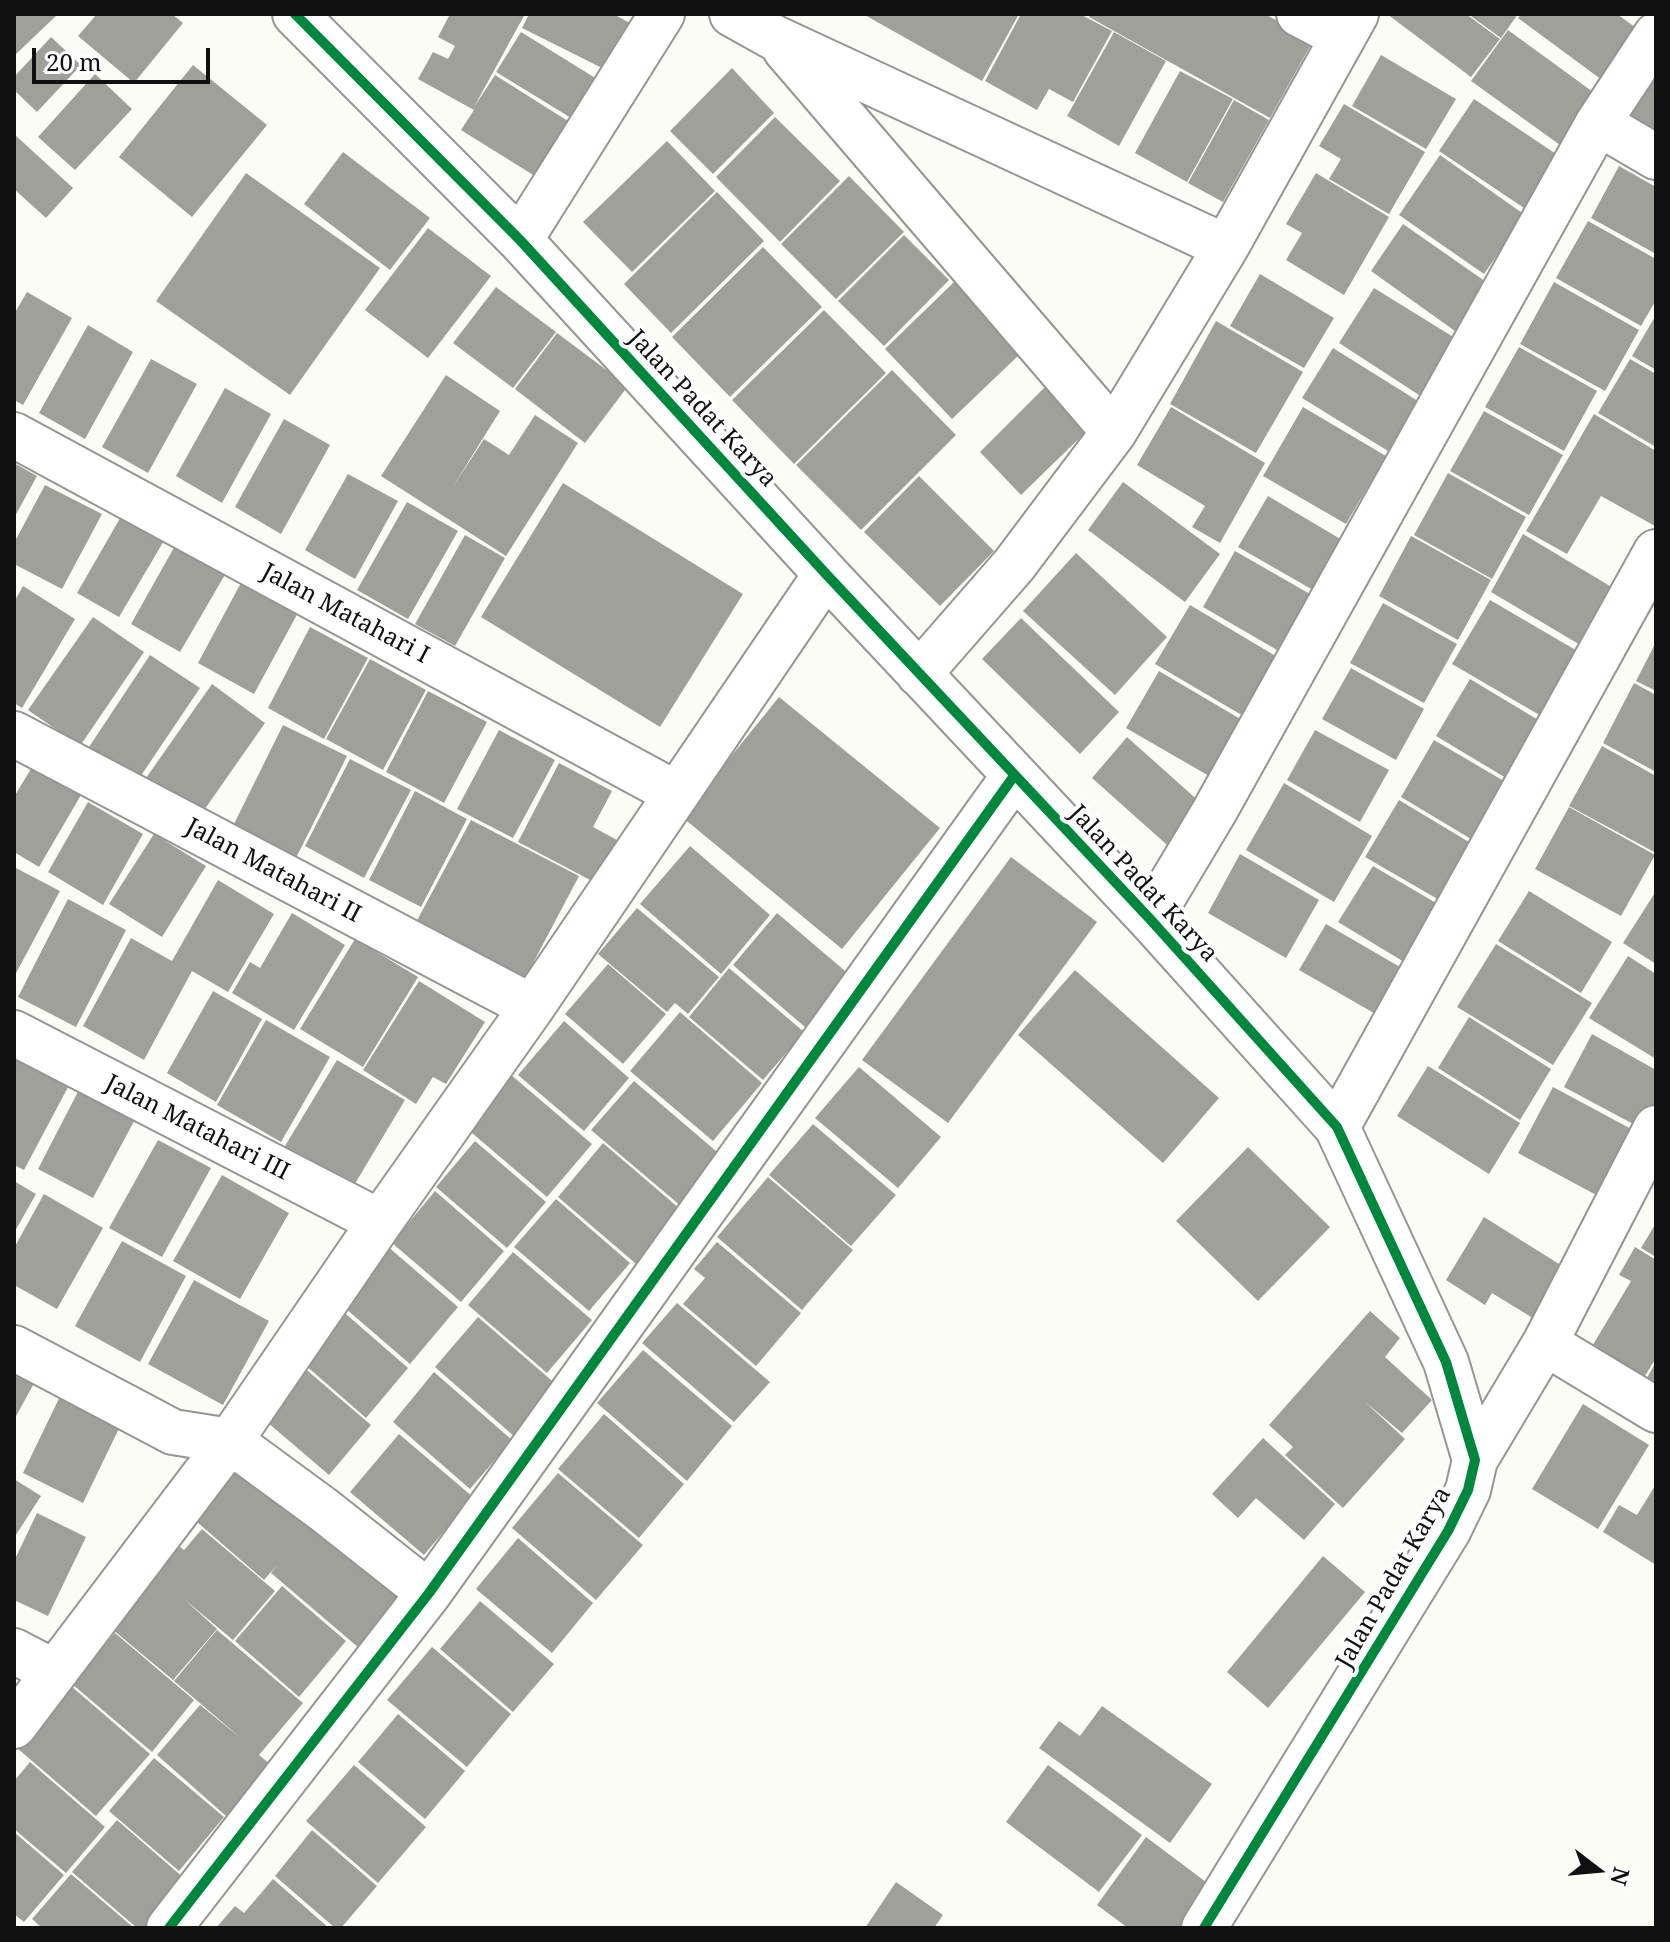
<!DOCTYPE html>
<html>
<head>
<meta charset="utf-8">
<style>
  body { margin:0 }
  #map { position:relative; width:1670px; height:1942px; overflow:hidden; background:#fafcf5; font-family:"Noto Serif",serif }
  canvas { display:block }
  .frame { position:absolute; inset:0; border:16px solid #101010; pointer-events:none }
  .north { position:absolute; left:1558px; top:1830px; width:80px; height:80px; -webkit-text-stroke:6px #fff; paint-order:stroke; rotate:106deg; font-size:22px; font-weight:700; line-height:32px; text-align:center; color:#101010 }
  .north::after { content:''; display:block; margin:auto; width:28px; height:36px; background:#101010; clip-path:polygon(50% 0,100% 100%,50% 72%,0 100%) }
  .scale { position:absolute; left:32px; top:48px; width:178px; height:36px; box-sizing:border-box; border:4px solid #101010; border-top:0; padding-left:10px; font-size:24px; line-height:28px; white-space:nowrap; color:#101010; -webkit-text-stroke:6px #fff; paint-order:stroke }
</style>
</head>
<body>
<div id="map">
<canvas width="1670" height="1942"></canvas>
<div class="frame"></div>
<div class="north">N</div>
<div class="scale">20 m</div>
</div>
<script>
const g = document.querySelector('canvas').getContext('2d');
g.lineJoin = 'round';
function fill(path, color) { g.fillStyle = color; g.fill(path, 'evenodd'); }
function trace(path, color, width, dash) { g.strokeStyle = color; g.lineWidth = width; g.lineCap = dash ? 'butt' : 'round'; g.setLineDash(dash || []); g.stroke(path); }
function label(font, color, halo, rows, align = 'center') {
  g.font = font + ' "Noto Serif",serif'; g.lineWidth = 8; g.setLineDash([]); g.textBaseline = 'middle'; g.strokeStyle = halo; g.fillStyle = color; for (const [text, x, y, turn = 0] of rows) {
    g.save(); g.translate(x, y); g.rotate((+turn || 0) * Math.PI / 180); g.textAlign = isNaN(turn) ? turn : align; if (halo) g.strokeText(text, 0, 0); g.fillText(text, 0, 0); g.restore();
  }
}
const building = new Path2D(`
  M14,14H58L14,56Z
  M97,14H172L183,23L134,83L78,36Z
  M450,14H525L474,107L495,75L579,128L546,183L461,130L474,110L418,79L433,52L448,59L455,46L438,37Z
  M529,14H613L630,23L606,70L522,28Z
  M863,14H1019L982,81Z
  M1021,14H1080L1112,31L1073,102L1049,89L1037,110L985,81Z
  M1091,14H1265L1313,41L1270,118L1089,17Z
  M1387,14H1466L1500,39L1471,77Z
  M1468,14H1518L1501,38Z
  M1521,14H1617L1639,30L1602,80L1518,18Z
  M1508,30L1604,100L1567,150L1471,81Z
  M521,32L605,84L581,124L496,72Z
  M1114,32L1166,61L1119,146L1067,116Z
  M51,37L81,65L37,112L14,90V77Z
  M1381,55L1456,99L1426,149L1352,106Z
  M193,65L267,125L192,217L119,157Z
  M732,68L774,113L713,174L670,131Z
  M1180,71L1233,99L1187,182L1135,153Z
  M95,74L132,109L75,170L38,137Z
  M1656,78V142L1625,118Z
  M1474,99L1562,158L1527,210L1439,151Z
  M1234,100L1269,120L1223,202L1188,183Z
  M1344,104L1425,152L1389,214L1329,179L1341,159L1319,146Z
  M775,117L840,181L780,242L716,177Z
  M14,134L73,188L46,218L14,189Z
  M667,141L715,191L632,272L583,222Z
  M343,152L430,218L390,270L304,204Z
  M1440,155L1525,215L1484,274L1399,215Z
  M1619,166L1656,187V254L1591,218Z
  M246,173L380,268L290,395L156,301Z
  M1316,173L1389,217L1344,295L1286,260L1302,233L1286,224Z
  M849,176L904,232L836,299L781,244Z
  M717,192L764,241L671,333L624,284Z
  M1588,221L1656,259V300L1641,326L1556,278Z
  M1403,224L1489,284L1455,331L1371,271Z
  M428,228L491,276L428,358L365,310Z
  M904,235L949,280L884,346L838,301Z
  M763,247L822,307L730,397L672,337Z
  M1260,274L1334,318L1304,368L1230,326Z
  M954,282L1021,353L952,419L885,349Z
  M1554,282L1639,330L1605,391L1520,344Z
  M496,287L556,332L513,388L453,343Z
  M1374,288L1455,338L1419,395L1339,343Z
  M27,292L72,318L23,405L14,400V314Z
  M824,310L886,373L794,464L732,400Z
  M1656,315V370L1632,356Z
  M1216,321L1303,372L1256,453L1170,404Z
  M88,325L133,352L85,439L39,413Z
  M557,333L628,386L585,443L515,389Z
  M1519,347L1597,391L1564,451L1485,407Z
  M1333,348L1418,401L1388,451L1302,398Z
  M151,359L197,384L148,473L102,447Z
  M1630,359L1656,374V447L1598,413Z
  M892,370L956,435L861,530L796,465Z
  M446,375L500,411L452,488L484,439L509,455L535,415L578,443L506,556L381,476Z
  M1054,378L1096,422L1021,495L980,452Z
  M225,388L271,414L222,503L176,476Z
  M1171,407L1265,463L1220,543L1192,527L1205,506L1137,465Z
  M1303,407L1386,456L1346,524L1263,476Z
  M1484,411L1563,455L1529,515L1450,471Z
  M1594,414L1656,451V524L1655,526L1601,496L1567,554L1526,531Z
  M284,419L330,445L281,534L235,507Z
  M14,463L37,476L14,518Z
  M1448,473L1526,517L1492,579L1414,535Z
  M348,474L398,501L355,579L305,550Z
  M919,476L994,551L940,606L864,532Z
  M1123,482L1220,554L1185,602L1088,530Z
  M563,483L743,594L660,727L481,617Z
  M45,485L102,514L62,589L14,564V543Z
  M1268,496L1342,540L1313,590L1238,547Z
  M407,502L458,531L408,619L357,590Z
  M123,513L165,539L119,617L77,593Z
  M1523,534L1620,592L1587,649L1491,592Z
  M465,535L505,558L455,646L415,624Z
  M1411,536L1491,580L1458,640L1379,596Z
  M176,544L226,573L180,652L131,624Z
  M1235,551L1310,594L1277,650L1203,607Z
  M1076,553L1167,637L1115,695L1023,611Z
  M243,579L300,609L254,694L198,663Z
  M23,586L75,619L22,708L14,703V602Z
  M1490,600L1586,656L1548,720L1452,664Z
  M1383,603L1457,644L1424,703L1350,663Z
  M1190,605L1279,658L1245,717L1155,664Z
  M93,617L144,652L80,746L28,710Z
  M1021,618L1119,712L1080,754L982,659Z
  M310,627L368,658L324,739L268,708Z
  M1656,642V691L1636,681Z
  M150,655L200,688L138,780L89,747Z
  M370,659L426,690L383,770L326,739Z
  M1351,668L1424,709L1396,760L1322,719Z
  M1159,671L1242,720L1209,776L1126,728Z
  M1470,679L1545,724L1511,781L1436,736Z
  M1634,683L1656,695V772L1603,743Z
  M212,684L265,723L200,816L146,778Z
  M428,691L487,722L444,803L386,772Z
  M779,697L940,828L842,949L682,817Z
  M283,725L347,756L292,866L229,834Z
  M499,730L555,760L513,838L457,809Z
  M1315,730L1389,770L1360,822L1287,780Z
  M1127,737L1211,812L1175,852L1092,778Z
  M1434,740L1509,784L1476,842L1401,797Z
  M1602,746L1656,776V853L1569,806Z
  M350,759L411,790L364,878L305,846Z
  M559,763L612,791L593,827L617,840L594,882L518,842Z
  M32,767L81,795L39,867L14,852V797Z
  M1284,783L1372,836L1334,902L1246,850Z
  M415,791L467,819L421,907L369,880Z
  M1399,800L1474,845L1441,901L1365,857Z
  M88,802L143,834L103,905L48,872Z
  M1569,807L1655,855L1621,916L1535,869Z
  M471,820L579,876L522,984L414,926Z
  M154,834L206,866L162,937L109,904Z
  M690,846L770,915L721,974L640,904Z
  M1240,854L1319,900L1286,958L1208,913Z
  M1011,857L1097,922L948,1123L862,1060Z
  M1373,866L1448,910L1414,968L1338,922Z
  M14,867L60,891L14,977Z
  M218,880L274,914L228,992L192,971L144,1060L83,1026L131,938L172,961Z
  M1529,891L1612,942L1581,993L1498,941Z
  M1656,891V964L1623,943Z
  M68,899L126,930L76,1027L18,997Z
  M637,908L719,977L688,1014L675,1003L667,1012L598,954Z
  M292,913L345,945L294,1030L232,993L250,962L260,968Z
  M777,913L851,976L806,1028L733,965Z
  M1326,924L1412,974L1386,1020L1299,970Z
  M355,939L418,977L363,1067L300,1029Z
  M1496,944L1592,1003L1553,1065L1457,1007Z
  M1628,956L1656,974V1059L1589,1018Z
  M608,964L666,1014L623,1064L565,1014Z
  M729,968L804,1032L763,1080L689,1017Z
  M1075,970L1219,1098L1163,1163L1018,1035Z
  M419,981L485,1022L446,1084L433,1077L416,1104L363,1070Z
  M213,991L262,1019L216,1102L167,1073Z
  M680,1012L762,1083L713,1141L630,1071Z
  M1469,1017L1551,1069L1520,1120L1438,1068Z
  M266,1020L330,1057L281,1142L217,1105Z
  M564,1021L629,1078L584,1131L518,1075Z
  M1592,1034L1656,1070V1121L1650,1133L1564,1087Z
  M14,1053L75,1074L24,1170L14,1165Z
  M337,1060L405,1100L350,1192L282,1151Z
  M1428,1066L1520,1123L1489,1174L1397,1116Z
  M859,1067L941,1137L898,1188L815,1118Z
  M503,1068L592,1144L547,1197L458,1121Z
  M84,1080L140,1110L93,1198L38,1169Z
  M634,1081L730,1163L688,1212L591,1130Z
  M1553,1087L1648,1138L1613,1204L1518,1153Z
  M813,1124L896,1195L851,1246L769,1175Z
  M158,1140L211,1168L162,1257L109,1228Z
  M475,1141L546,1202L507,1248L436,1187Z
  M603,1143L687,1215L642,1269L558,1197Z
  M1248,1147L1330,1227L1258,1301L1176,1221Z
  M222,1175L289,1213L240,1299L173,1261Z
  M768,1177L853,1250L802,1310L717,1237Z
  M14,1181L36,1194L14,1233Z
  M435,1191L504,1251L461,1302L392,1243Z
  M44,1194L103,1228L57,1309L14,1285V1248Z
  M556,1199L630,1263L589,1311L514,1247Z
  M1484,1217L1567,1269L1536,1320L1492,1293L1485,1305L1446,1280Z
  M1656,1223V1257L1641,1248Z
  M122,1241L186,1276L140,1362L75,1326Z
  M717,1242L801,1313L756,1366L683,1304L705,1278L694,1269Z
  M386,1245L458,1307L410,1364L338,1302Z
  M1635,1247L1656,1260V1358L1640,1384L1588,1353L1631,1281L1619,1275Z
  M513,1252L592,1320L547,1373L468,1305Z
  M194,1280L269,1321L223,1405L148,1364Z
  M677,1303L770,1382L734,1422L642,1343Z
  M1370,1311L1400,1338L1385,1357L1432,1400L1402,1433L1364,1401L1405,1439L1343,1508L1285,1455L1293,1447L1269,1425Z
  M346,1314L408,1368L366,1418L304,1364Z
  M478,1317L558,1386L515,1437L435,1367Z
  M14,1349L44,1365L14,1420Z
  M643,1350L732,1426L687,1481L597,1403Z
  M1656,1362V1395L1642,1386Z
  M302,1366L371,1425L329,1475L260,1416Z
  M434,1372L512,1440L470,1489L393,1422Z
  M65,1386L126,1414L83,1503L23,1473Z
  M1583,1404L1649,1445L1598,1529L1532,1489Z
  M604,1414L684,1484L639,1538L558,1469Z
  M399,1434L473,1497L424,1555L350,1492Z
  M1263,1438L1335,1504L1304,1540L1256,1498L1238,1518L1212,1494Z
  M238,1460L402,1595L359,1648L271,1573L277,1565L264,1580L190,1516Z
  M558,1473L643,1545L596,1600L512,1528Z
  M14,1479L41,1496L14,1538Z
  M1656,1484V1565L1603,1532L1619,1505L1637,1515Z
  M37,1513L86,1537L48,1616L14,1600V1561Z
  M202,1529L275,1591L233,1640L184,1599L217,1629L173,1680L106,1624L174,1542L184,1550Z
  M518,1538L593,1603L552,1653L476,1589Z
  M1323,1556L1365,1592L1268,1708L1227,1672Z
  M282,1586L346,1641L299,1697L235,1641Z
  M480,1601L554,1664L513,1712L440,1649Z
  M217,1630L303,1703L259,1755L270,1764L226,1816L157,1755L200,1705L242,1739L174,1681Z
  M115,1633L194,1700L152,1752L72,1684Z
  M432,1647L511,1714L467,1767L387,1700Z
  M71,1686L150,1754L96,1816L17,1748Z
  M1102,1706L1212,1784L1170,1843L1039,1748L1059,1721L1080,1736Z
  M398,1714L465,1771L425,1819L358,1762Z
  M154,1758L224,1817L179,1871L109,1811Z
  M30,1762L105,1827L66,1873L14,1829V1781Z
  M354,1765L426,1827L378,1883L306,1821Z
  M1048,1765L1142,1835L1099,1892L1006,1822Z
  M117,1820L185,1879L144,1928H137L72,1872Z
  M312,1830L377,1886L341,1928H335L275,1876Z
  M14,1832L64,1875L24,1922L14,1914Z
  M1146,1837L1214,1888L1185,1928H1128L1097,1905Z
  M71,1874L134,1928H42L32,1919Z
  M273,1879L329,1928H216L235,1906L244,1913Z
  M896,1882L943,1915L934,1928H865Z`);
const minor = new Path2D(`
  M295,14L520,240L826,574L1150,919L1337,1127L1446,1362L1475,1460L1468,1490L1448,1531L1204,1928
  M732,14L775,38L1226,247
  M1299,14L1343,37
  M785,49L1114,432
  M1598,123L1656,157
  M520,240L662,14
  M14,435L675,793
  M919,674L1014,565L1114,432L1226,247L1356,14
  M14,734L532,1007
  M1150,919L1214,812L1598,123L1656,35
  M14,1033L380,1222
  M1337,1127L1656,552
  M1545,1343L1656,1410
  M14,1348L173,1432L230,1441L324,1510L429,1593
  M1475,1460L1545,1343L1656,1128
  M14,1651L54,1672
  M14,1726L230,1441L380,1222L532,1007L826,574
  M169,1928L429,1593L1014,776`);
const cycleway = new Path2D(`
  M295,14L520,240L826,574L1150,919L1337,1127L1446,1362L1475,1460L1468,1490L1448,1531L1204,1928
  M169,1928L429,1593L1014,776`);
const streetNames = [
  ["Jalan Padat Karya",702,409,47],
  ["Jalan Matahari I",345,614,28],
  ["Jalan Matahari II",273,871,28],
  ["Jalan Padat Karya",1143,884,47],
  ["Jalan Matahari III",197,1128,27],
  ["Jalan Padat Karya",1394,1578,-60]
];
fill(building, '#9fa09a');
trace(minor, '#959693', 48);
trace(minor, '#fefffe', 44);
trace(cycleway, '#00873e', 10);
label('24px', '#101010', '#fff', streetNames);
</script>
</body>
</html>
